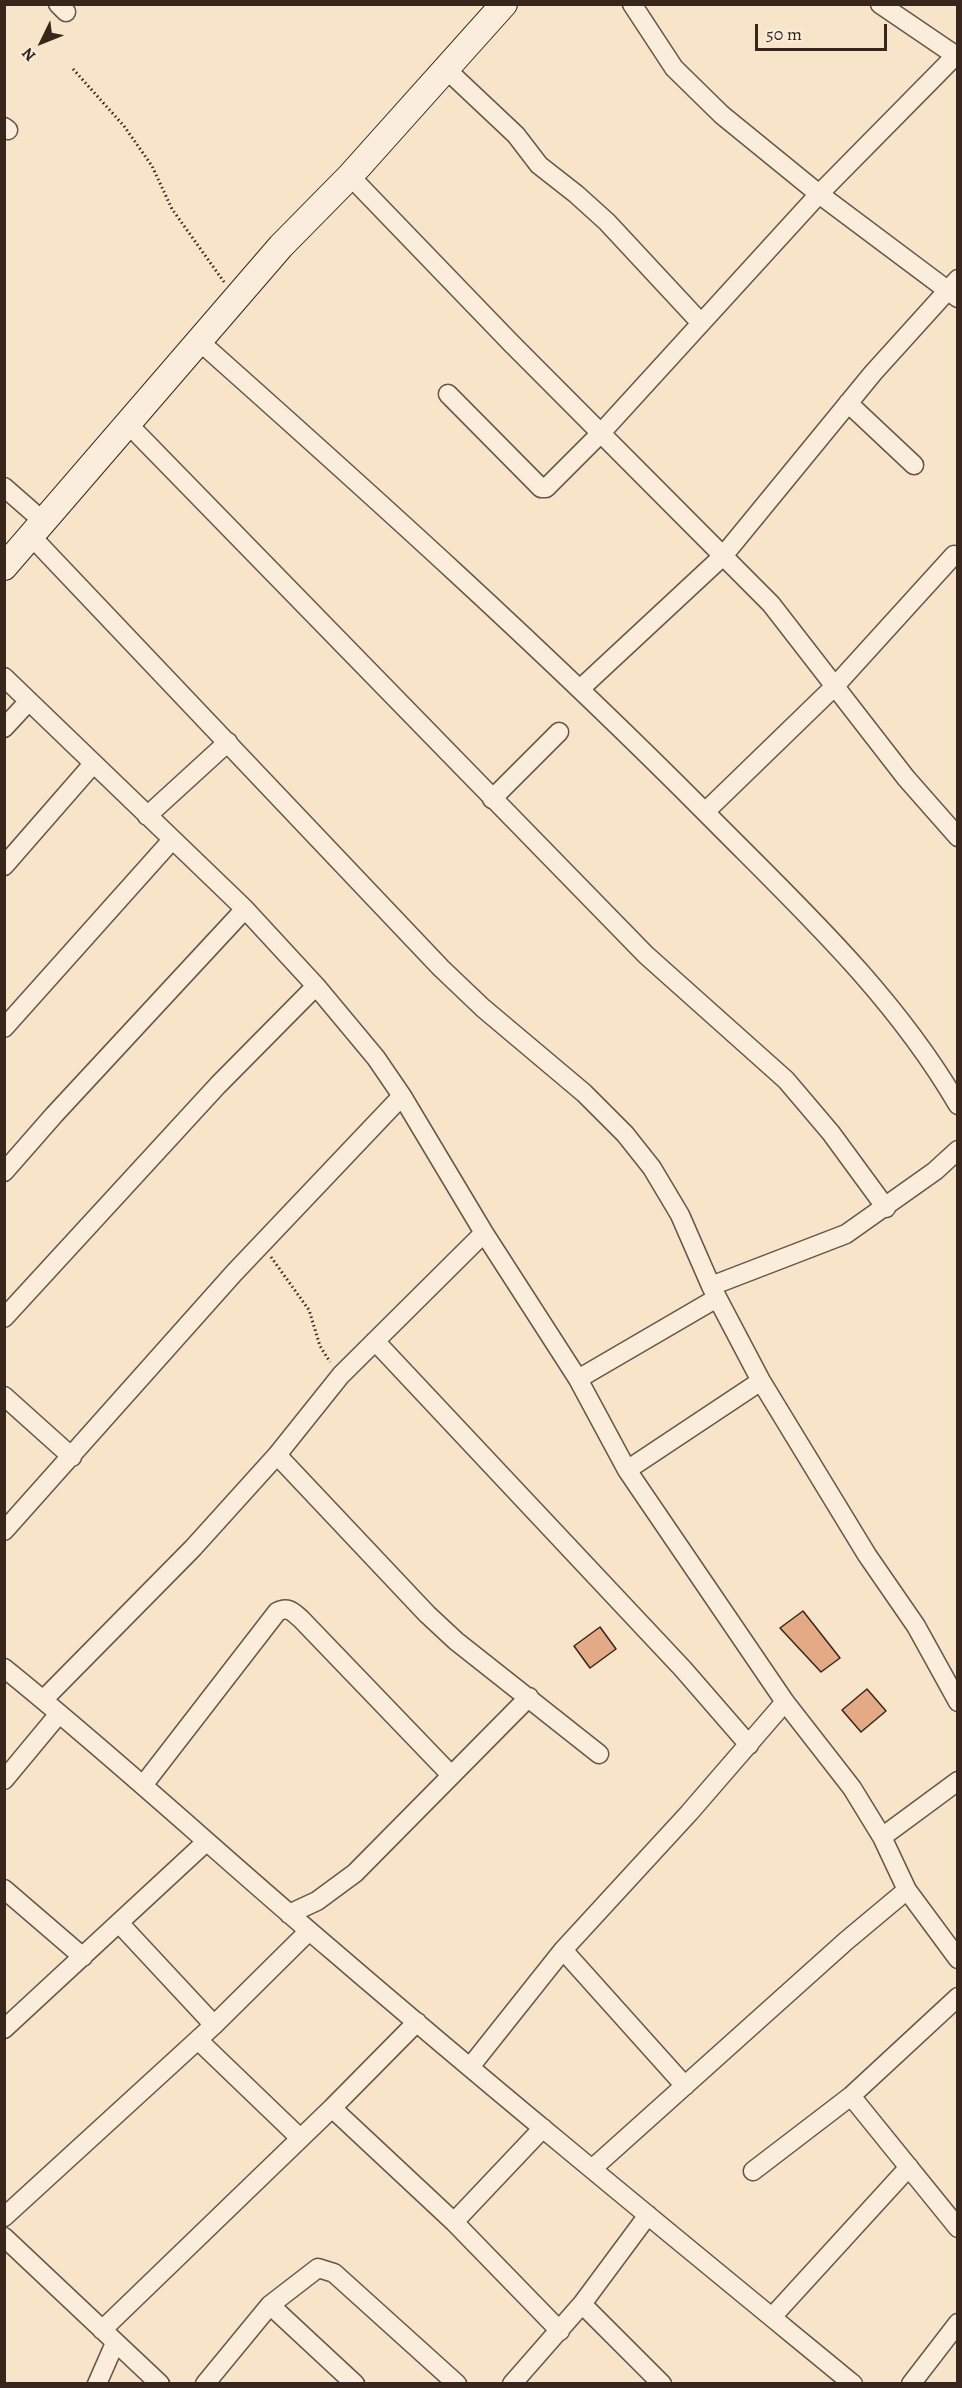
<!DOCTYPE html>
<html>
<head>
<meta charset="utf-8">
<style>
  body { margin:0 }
  #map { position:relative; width:962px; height:2388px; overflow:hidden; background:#f7e4c9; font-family:Alegreya,serif }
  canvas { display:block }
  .frame { position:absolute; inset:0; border:6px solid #38251c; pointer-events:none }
  .north { position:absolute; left:12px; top:12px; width:60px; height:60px; -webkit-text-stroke:4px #faeddc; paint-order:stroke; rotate:227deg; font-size:16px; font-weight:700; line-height:24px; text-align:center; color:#38251c }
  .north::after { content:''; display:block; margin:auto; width:21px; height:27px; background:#38251c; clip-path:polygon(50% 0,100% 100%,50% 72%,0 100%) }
  .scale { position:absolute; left:755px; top:24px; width:132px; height:27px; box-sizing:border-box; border:3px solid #38251c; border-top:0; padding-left:8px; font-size:18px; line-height:21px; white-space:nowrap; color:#38251c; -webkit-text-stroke:4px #faeddc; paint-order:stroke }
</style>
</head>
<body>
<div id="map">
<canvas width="962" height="2388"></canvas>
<div class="frame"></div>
<div class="north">N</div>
<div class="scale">50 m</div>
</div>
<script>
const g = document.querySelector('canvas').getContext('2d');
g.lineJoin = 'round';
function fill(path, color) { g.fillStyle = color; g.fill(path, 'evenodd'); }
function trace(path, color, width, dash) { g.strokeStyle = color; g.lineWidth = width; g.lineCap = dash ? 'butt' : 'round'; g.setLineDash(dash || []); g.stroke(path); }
const building = new Path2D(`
  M803,1611L840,1658L821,1672L780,1628Z
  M600,1627L616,1649L590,1668L574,1646Z
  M867,1689L886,1711L861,1732L842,1710Z`);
const path = new Path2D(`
  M73,69L124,126L152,166L172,209L224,282
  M271,1257L309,1310L320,1346L330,1362`);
const street = new Path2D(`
  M58,4L66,12
  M632,4L674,68L722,115L819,194L958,298
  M880,4L955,55
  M447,70L516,135L539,165L576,194L607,222L700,322
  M4,127L8,130
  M350,176L511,343L771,604L906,778L958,837
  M199,341C372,495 544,650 707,814C797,905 893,993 958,1105
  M448,394L541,488H546L600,434L819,194L958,53
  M848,403L914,465
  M128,424L646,955L786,1080L831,1133L886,1208
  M4,487L44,522
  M31,536L441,968L483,1008L584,1093L625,1134L652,1168L680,1215L711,1286L761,1381L867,1555L916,1626L958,1702
  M4,677L245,909L316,986L376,1058L402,1096L484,1233L578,1379L627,1470L785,1702L852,1788L882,1837L907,1890L958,1959
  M580,689L723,556L873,373L958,279
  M4,728L29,701
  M492,799L559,732
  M705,812L835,686L954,555
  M147,816L228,742
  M4,866L93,764
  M4,1028L172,840
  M4,1172L54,1115L245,909
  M711,1286L846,1234L935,1171L958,1150
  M4,1318L218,1085L316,986
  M375,1341L683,1669L749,1745
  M578,1379L717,1298
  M4,1396L72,1457
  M277,1455L427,1614L456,1641L599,1754
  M627,1470L761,1381
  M4,1531L234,1273L402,1096
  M4,1668C117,1759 223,1858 334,1952C505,2099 679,2241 853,2384
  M43,1700L193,1548L277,1455L341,1375L484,1233
  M4,1780L58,1715
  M144,1784L277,1612C288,1606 293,1612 301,1619L451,1775
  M882,1837L958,1781
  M4,1889L83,1957
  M289,1914L317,1901L355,1873L529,1697
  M119,1923L214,2025
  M563,1950L685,2086
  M4,2029L206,1842
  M198,2040L300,2138
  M470,2067L563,1950L689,1813L785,1702
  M851,2096L958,2228
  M332,2108L454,2222L560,2331
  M593,2168L846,1941L907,1890
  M753,2171L851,2096L958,1997
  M4,2217L214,2025L309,1931
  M454,2222L543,2128
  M4,2237L160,2384
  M582,2304L662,2384
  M270,2305L355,2384
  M772,2317L909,2167
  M102,2330L332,2108L417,2022
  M97,2384L115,2343
  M205,2384L270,2305L318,2268L334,2273L457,2384
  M512,2384L582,2304L648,2215
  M911,2384L958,2323`);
const secondary = new Path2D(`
  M4,567L281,246L350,176L504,4`);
fill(building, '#e4aa85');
trace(building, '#38251c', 1.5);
trace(street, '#685547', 21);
trace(secondary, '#38251c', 28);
trace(path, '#38251c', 3, [1.5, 3]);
trace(street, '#faeddc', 18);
trace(secondary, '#faeddc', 26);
</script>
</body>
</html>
